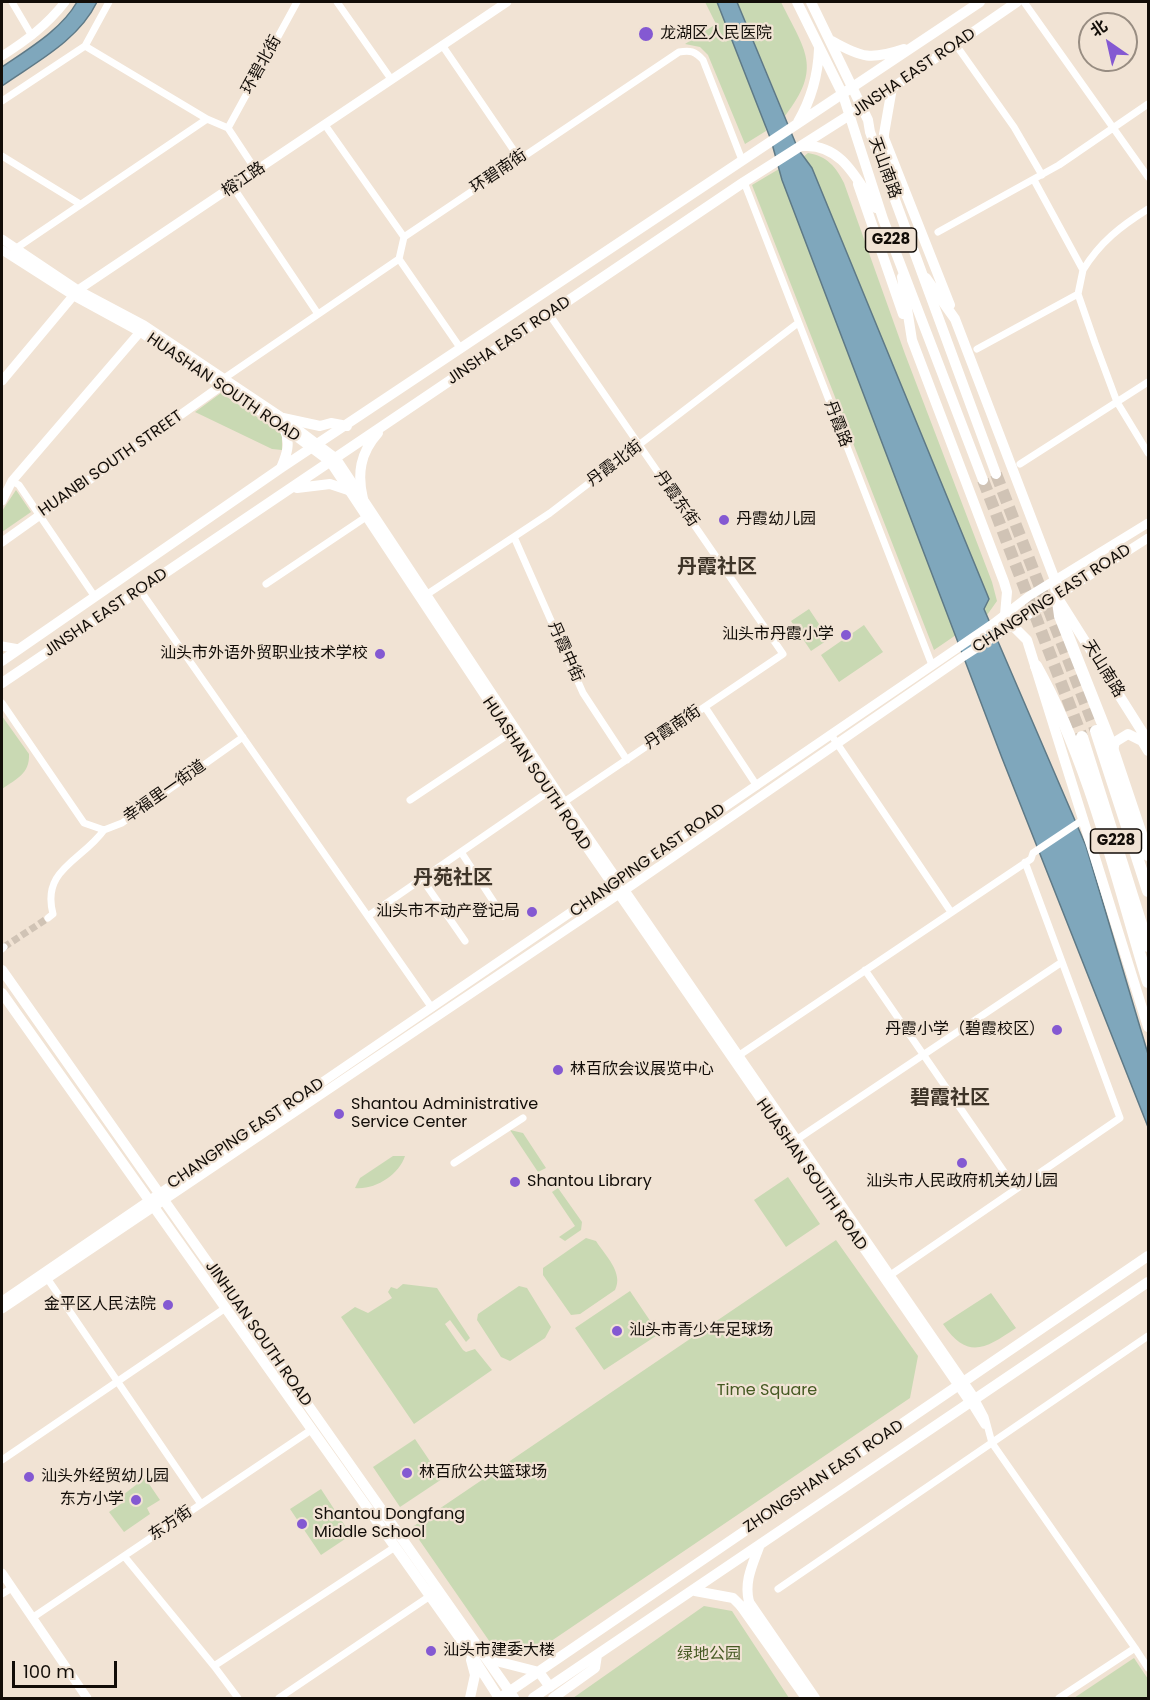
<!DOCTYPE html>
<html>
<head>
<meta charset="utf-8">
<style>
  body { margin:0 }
  #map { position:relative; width:1150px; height:1700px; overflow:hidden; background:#f1e3d4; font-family:Poppins,"Noto Sans SC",sans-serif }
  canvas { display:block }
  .frame { position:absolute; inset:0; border:3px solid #120d08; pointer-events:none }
  .north { position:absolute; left:1078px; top:12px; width:60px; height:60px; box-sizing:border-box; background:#f1e3d4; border:2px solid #988d82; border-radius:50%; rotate:326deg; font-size:16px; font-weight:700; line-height:24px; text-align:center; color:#120d08 }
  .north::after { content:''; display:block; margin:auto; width:21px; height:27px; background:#8459d2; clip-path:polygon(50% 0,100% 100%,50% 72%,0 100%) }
  .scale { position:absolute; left:12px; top:1661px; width:105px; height:27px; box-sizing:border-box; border:3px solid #120d08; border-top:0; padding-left:8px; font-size:18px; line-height:21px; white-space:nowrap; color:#120d08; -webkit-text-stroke:4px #f1e3d4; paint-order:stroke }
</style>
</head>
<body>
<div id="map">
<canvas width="1150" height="1700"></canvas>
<div class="frame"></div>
<div class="north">北</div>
<div class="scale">100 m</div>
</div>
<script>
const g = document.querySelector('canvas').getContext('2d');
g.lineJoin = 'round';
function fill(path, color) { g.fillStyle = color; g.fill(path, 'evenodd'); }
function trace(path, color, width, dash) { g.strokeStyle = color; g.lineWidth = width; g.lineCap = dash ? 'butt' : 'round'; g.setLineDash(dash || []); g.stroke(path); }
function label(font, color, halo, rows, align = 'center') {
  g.font = font + ' Poppins,"Noto Sans SC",sans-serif'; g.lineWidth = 4.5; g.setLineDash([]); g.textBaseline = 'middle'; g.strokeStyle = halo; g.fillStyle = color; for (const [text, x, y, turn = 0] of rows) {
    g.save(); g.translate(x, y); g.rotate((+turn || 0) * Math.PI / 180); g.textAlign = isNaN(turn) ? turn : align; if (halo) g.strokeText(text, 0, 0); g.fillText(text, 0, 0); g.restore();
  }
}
const green = new Path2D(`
  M705,2H717L765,125L766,131L745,144L708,55L700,47L685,44L716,24Z
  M737,2H781C805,51 823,67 785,116Z
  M808,153C827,156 836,167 844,183L905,354L992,582L997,601L987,615L984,609L989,599L987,594L812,168L803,157Z
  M779,169L956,635L934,650L752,185Z
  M221,393L278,431L282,435V450L272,449L195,412Z
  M16,490L31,512L2,532V511Z
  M809,609L829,639L811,651L791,621Z
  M864,625L883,652L839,682L821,655Z
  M2,716L29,754C30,774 16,779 2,789Z
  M510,1130L523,1133L546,1168L538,1172Z
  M393,1156H405C399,1175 375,1190 355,1188L360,1178Z
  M788,1177L820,1224L786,1247L754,1200Z
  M558,1188L582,1222L581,1230L565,1241L559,1237L575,1226L552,1192Z
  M586,1238L596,1241C605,1255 624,1273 615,1290L580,1314L571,1315L543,1275V1268Z
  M836,1240L918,1356L910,1398L535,1652L492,1645L411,1528Z
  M403,1284L437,1288L470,1338L466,1342L450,1320L445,1324L463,1350L466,1352L475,1349L492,1370L414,1424L341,1317L355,1307L368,1313L392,1298L388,1292L391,1287L397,1289Z
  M519,1286L527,1288L551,1327L545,1338L510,1361L501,1357L477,1320L478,1314Z
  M630,1291L659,1334L604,1370L575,1328Z
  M991,1293L1016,1328C986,1348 968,1361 943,1324Z
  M415,1439L442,1479L400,1507L373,1467Z
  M145,1478L160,1500L147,1508L150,1514L124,1532L109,1512L122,1503L119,1498Z
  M321,1489L351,1535L321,1555L290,1509Z
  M704,1606L732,1611L789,1698H573Z
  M1134,1658L1148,1679V1698H1074Z`);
const water = new Path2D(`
  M77,2H97C78,41 36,62 2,86V67C28,49 61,30 77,2Z
  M717,2H737L798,149L812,168L987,594L989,599L984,609L1086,846L1148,1054V1127L1002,758L782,180L771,140Z`);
const minorTunnel = new Path2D(`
  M4,947L48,918`);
const trunkTunnel = new Path2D(`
  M996,474L1096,731
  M983,480L1082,737`);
const minor = new Path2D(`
  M12,2L32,36
  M337,2L391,79
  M1024,2L1148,177
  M442,45L519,158
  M956,45L1014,127L1042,175
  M85,46L207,119L228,128L257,172
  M2,101L85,46L109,2
  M325,125L404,237
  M228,128L297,2
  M2,156L80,204
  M1034,180L1083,270L1078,294L1095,343L1117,402L1148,453
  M744,182L932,665
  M233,187L318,314
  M938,232L1059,165L1148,104
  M15,249L207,119
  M399,259L461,349
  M1083,270C1100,242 1121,226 1148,209
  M549,314L783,654L564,802
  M977,349L1078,294
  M223,379L399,259L404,237L679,52C690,50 695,51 703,60L742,160
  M1020,464L1148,382
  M12,481L19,485L95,597
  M514,537L583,693L627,760
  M266,584L366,517
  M140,590L432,1008
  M426,595L550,513L798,323
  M2,703L84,823L104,830L122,823L243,737
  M705,707L757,786
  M832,736L951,912
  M410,800L509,734
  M461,852L503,916
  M422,879L465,941
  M368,916L548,792
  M48,918L53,914C41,869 82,861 104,830
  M2,949L4,947
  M865,970L1016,1189
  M738,1056L1031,859L1033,853L1084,819
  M796,1140L1062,962
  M454,1163L523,1118
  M889,1276L1120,1118L1025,862
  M47,1278L201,1504
  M976,1400L985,1417L992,1443L1135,1648L1059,1698
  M971,1404L984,1425
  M2,1460L224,1309
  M124,1556L214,1666
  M778,1589L1148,1336
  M2,1594L12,1588
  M32,1618L311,1430
  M1135,1648L1148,1668
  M238,1698L214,1666L395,1547
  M279,1698L430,1596`);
const tertiary = new Path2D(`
  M2,56C27,40 47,25 65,2
  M2,239L78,290L144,325L283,418L336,458L564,802L976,1400
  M2,250L74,296L140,332L279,424L330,462L558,806L971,1404
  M2,381L78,290L507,2
  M2,501L12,481L140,332
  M2,542L221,386
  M2,646L19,649
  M2,1301L994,623L1029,596L1148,523
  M2,1309L625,890L961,658L1148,538
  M2,1573L87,1698`);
const secondary = new Path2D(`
  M884,138L950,305
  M858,184L903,314
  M902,277L912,340L1004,582L1007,592L1005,615
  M926,278L955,319L1055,580
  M1059,600L1148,741
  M1012,625L1027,640L1148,1027
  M1113,750L1115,742L1128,734L1142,741L1148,751
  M2,970L514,1698
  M2,993L469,1651L499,1698
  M749,1602L815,1698
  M741,1606L806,1698
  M470,1698L475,1675L471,1660`);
const primary = new Path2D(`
  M797,2L843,95L883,219L983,480
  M811,2L868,120L870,132L996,474
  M832,41C862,58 871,60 904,49
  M798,122C812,98 818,76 819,49
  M804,146C842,144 857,180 876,208
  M883,162L884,134L892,88
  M283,418L320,426L331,423L347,426
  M281,468C287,454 291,443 284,428
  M297,488L330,484L348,490
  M363,499C357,474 360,453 378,433
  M2,661L281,468L980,2
  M2,683L744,182L892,88L1017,2
  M695,1591L733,1598L741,1606
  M749,1602C744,1582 752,1566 759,1547
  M476,1644L500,1662L539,1672L550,1687
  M500,1698L1148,1256
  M533,1698L1148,1282
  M553,1698L595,1668L597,1655`);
const trunk = new Path2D(`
  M1055,580L1060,616L1110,742L1148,855
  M1036,666C1090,763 1116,877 1148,982
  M1096,731L1148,891
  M1082,737L1148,946`);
const markers = [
  [646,34,8,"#8459d2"],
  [724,520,6,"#8459d2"],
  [846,635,6,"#8459d2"],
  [380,654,6,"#8459d2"],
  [532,912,6,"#8459d2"],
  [1057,1030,6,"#8459d2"],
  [558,1070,6,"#8459d2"],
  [339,1114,6,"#8459d2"],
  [962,1163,6,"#8459d2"],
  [515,1182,6,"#8459d2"],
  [168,1305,6,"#8459d2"],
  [617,1331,6,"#8459d2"],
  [407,1473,6,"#8459d2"],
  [29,1477,6,"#8459d2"],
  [136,1500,6,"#8459d2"],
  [302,1524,6,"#8459d2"],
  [431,1651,6,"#8459d2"]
];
const shields = [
  [891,240,51],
  [1116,841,51]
];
const shieldNames = [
  ["G228",891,240],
  ["G228",1116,841]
];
const poiNames = [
  ["龙湖区人民医院",660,34],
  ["丹霞幼儿园",736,520],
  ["汕头市丹霞小学",834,635,"right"],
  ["汕头市外语外贸职业技术学校",368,654,"right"],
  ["汕头市不动产登记局",520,912,"right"],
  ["丹霞小学（碧霞校区）",1045,1030,"right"],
  ["林百欣会议展览中心",570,1070],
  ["Shantou Administrative",351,1105],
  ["Service Center",351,1123],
  ["Shantou Library",527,1182],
  ["汕头市人民政府机关幼儿园",962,1182,"center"],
  ["金平区人民法院",156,1305,"right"],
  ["汕头市青少年足球场",629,1331],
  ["林百欣公共篮球场",419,1473],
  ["汕头外经贸幼儿园",41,1477],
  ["东方小学",124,1500,"right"],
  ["Shantou Dongfang",314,1515],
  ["Middle School",314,1533],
  ["汕头市建委大楼",443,1651]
];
const streetNames = [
  ["环碧北街",262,65,-61],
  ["JINSHA EAST ROAD",914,73,-34],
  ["天山南路",884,168,70],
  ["环碧南街",499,172,-34],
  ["榕江路",244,180,-34],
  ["JINSHA EAST ROAD",509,341,-34],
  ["HUASHAN SOUTH ROAD",223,388,34],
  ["丹霞路",837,424,69],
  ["HUANBI SOUTH STREET",111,464,-35],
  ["丹霞北街",615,464,-37],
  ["丹霞东街",676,499,55],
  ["CHANGPING EAST ROAD",1052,599,-33],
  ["JINSHA EAST ROAD",106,613,-34],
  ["丹霞中街",565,652,66],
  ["天山南路",1103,669,58],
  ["丹霞南街",673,728,-34],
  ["HUASHAN SOUTH ROAD",536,774,56],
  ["幸福里一街道",165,792,-35],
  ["CHANGPING EAST ROAD",648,861,-35],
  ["CHANGPING EAST ROAD",246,1134,-34],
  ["HUASHAN SOUTH ROAD",811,1175,55],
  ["JINHUAN SOUTH ROAD",258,1334,55],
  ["ZHONGSHAN EAST ROAD",824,1477,-34],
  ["东方街",171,1524,-34]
];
const parkNames = [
  ["Time Square",767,1391],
  ["绿地公园",709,1655]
];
const quarterNames = [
  ["丹霞社区",717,568],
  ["丹苑社区",453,879],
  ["碧霞社区",950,1099]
];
fill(green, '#c9d9b3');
fill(water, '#7fa7bc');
trace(water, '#5e7986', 1.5);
trace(minorTunnel, '#d0c3b5', 7, [7, 3.5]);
trace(trunkTunnel, '#d0c3b5', 12, [12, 6]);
trace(minor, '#fff', 7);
trace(tertiary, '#fff', 9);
trace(secondary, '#fff', 10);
trace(primary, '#fff', 10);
trace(trunk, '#fff', 12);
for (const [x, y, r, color] of markers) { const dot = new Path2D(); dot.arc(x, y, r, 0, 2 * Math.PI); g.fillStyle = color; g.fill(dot); trace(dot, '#f1e3d4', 2); }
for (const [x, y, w] of shields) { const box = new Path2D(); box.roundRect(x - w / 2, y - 12, w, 24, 4.5); g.fillStyle = '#f1e3d4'; g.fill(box); trace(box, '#120d08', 1.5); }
label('bold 15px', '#120d08', null, shieldNames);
label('16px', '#120d08', '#f1e3d4', poiNames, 'left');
label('16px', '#120d08', '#f1e3d4', streetNames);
label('16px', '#455922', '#f1e3d4', parkNames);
label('bold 20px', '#3e3428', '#f1e3d4', quarterNames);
</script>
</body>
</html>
